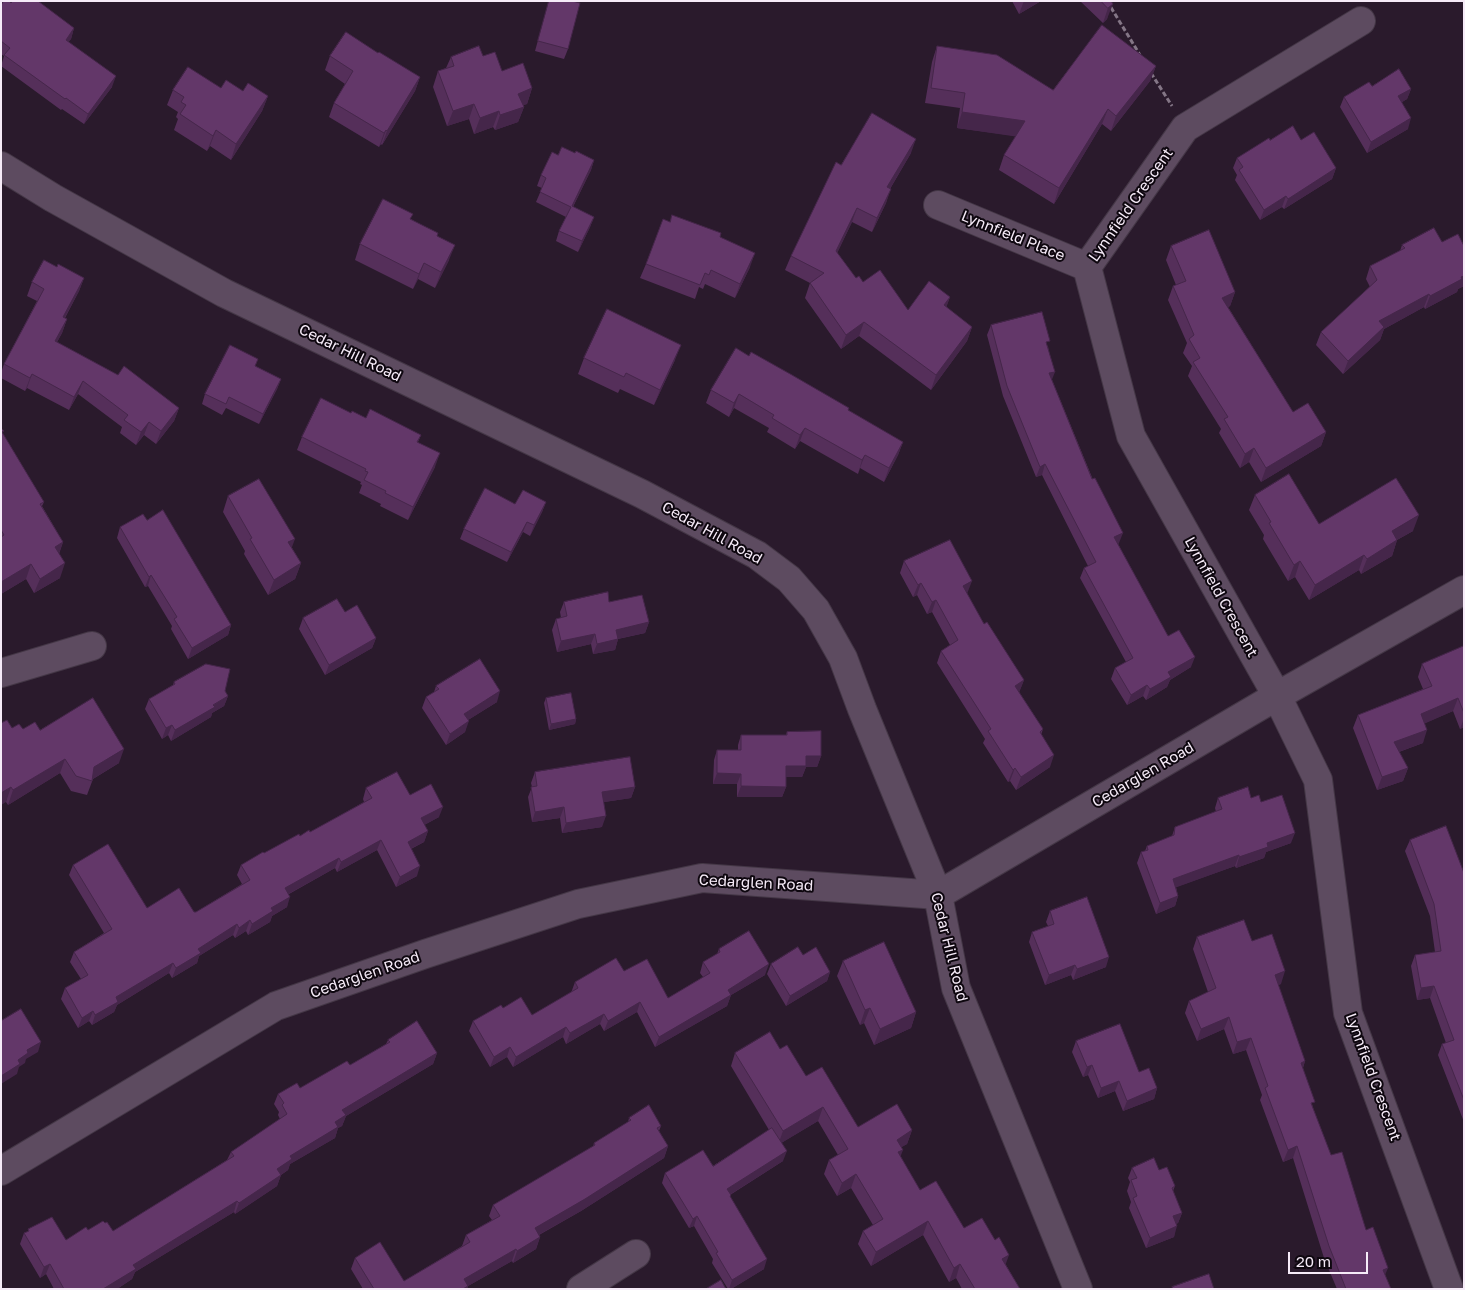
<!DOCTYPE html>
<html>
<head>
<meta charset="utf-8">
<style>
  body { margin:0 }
  #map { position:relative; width:1465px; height:1290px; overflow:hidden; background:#2a1a2c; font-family:"Golos Text",sans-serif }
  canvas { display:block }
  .frame { position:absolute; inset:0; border:2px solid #f6ebf8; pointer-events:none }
  .scale { position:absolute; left:1288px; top:1252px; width:80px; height:22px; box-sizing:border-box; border:2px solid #f6ebf8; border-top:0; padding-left:6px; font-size:15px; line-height:18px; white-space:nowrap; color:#f6ebf8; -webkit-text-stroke:4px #0e070f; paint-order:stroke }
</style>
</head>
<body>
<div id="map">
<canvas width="1465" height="1290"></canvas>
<div class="frame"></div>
<div class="scale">20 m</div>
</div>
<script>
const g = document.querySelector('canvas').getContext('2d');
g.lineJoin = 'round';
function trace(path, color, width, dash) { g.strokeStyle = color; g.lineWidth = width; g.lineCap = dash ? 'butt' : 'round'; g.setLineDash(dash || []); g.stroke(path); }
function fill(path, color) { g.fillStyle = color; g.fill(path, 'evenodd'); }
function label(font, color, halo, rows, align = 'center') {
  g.font = font + ' "Golos Text",sans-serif'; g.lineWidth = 4; g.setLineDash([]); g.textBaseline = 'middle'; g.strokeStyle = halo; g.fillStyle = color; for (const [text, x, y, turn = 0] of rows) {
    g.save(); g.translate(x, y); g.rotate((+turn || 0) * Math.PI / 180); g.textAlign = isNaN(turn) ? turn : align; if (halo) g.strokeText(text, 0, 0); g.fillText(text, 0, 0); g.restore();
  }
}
const path = new Path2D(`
  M1107,1L1140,55
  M1151,73L1172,106`);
const minor = new Path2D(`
  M1361,21L1185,128L1087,267L1131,436L1277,696L1318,780L1348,1013L1449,1289
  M1,166L53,198L224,293L642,494L757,555L789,579L816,610L843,658L862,709L938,895L956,988L1078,1289
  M938,205L1087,267
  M1,673L92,646
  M1,1171L276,1006L425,954L578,904L702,878L938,895L1277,696L1464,590
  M581,1289L636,1254`);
const wall = new Path2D(`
  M549,1H572L568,49L564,59L535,51Z
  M1012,1H1041L1019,14Z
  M1080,1H1111L1107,19L1103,23Z
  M11,3L74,28L71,39L68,42L112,87L84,124L62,109L61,110L1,66L4,56L1,54V5Z
  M937,46L1053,90L1156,66L1150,81L1111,131L1102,124L1054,204L999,170L1004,155L1016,136L957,128L960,108L925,103L932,62Z
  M378,53L420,77L415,91L382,145L381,144L379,147L329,117L334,103L345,84L325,70L330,56Z
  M483,56L502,71L532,88L527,104L523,105L524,107L518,122L495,130L493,127L474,134L469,119L447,126L433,87L438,71L446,68L451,57Z
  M1372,86L1411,89L1407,99L1402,102L1408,129L1367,153L1340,107L1344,97Z
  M221,88L243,91L268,96L262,111L231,160L210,146L207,151L174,130L178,119L176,117L178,112L167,105L173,90Z
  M1270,140L1336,168L1332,179L1284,209L1282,207L1260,220L1235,180L1237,175L1233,168L1237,158Z
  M575,153L594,160L591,170L573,207L594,217L590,227L578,252L556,241L559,231L566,217L536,202L542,188L537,186L541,175L558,155Z
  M911,153L890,189L886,203L872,232L852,222L837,253L856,278L908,310L950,297L946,307L972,327L967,341L931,390L859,336L841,349L805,298L810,283L785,270L791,256L841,165Z
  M411,219L437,236L449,260L435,288L418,279L413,289L355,260L360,244Z
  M670,222L720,237L750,267L735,298L705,284L703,289L699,287L695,299L640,278L646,264Z
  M1442,242L1464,246V286L1458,289L1457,292L1425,309L1424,307L1384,329L1380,340L1343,374L1316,345L1321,332L1370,287L1366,279L1370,266L1400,251L1402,245Z
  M1171,246L1235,292L1230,306L1228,307L1293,412L1326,432L1321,446L1261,482L1249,462L1240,468L1219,433L1221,429L1188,376L1192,366L1183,353L1187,343L1168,300L1173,286L1176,285L1166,260Z
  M57,267L84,278L79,291L65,318L67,319L62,333L57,342L179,408L174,421L156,444L144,435L136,445L120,433L122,427L78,394L69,410L27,388L25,391L1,378V373L4,364L37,301L27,296L32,282Z
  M991,325L1048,346L1052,380L1119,543L1118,544L1168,636L1191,667L1170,680L1167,687L1146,700L1143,696L1127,705L1111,679L1115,668L1126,662L1080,578L1084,568L1088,566L1042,475L1036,477L1003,396L987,335Z
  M749,356L903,442L898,455L884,482L860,468L858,474L800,441L795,449L767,432L769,428L734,408L729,417L706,403L711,390Z
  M584,358L675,360L654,405L620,389L618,393L578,374Z
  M258,359L255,366L281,379L277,389L259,424L226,408L222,415L202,404L205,394Z
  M351,413L366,418L421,435L418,442L435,467L408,520L380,506L381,504L359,493L362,485L360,484L361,482L297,450L302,437Z
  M1,428L3,434L44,502L42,506L63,542L59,554L60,578L34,593L26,579L1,594Z
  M1255,495L1319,524L1413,531L1397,540L1392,556L1361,574L1359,570L1309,600L1295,577L1288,581L1263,539L1264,535L1249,510Z
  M228,496L292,548L301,563L295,579L268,595L244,554L245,551L223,512Z
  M546,502L542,512L530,536L523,532L507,562L460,539L464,529L515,504Z
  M147,520L231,625L228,635L188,659L171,629L172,626L148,586L145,587L117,538L120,527Z
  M904,561L967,594L984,624L1024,680L1019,692L1043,729L1041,735L1050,767L1016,790L1010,781L1008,782L983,743L985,739L937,663L941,651L950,645L932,612L927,614L917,595L913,597L900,573Z
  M564,602H609L649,622L645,633L618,639L615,650L593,654L591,644L557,652L552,630L556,619L561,618L560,612Z
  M303,618L376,638L372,648L325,675L299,629Z
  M1464,646V727L1460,729L1453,711L1425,723L1423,743L1399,752L1408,768L1403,781L1377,790L1353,728L1358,715L1423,689L1418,677L1422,664Z
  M174,682L225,691L228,696L224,706L212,713L211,717L171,741L168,735L162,739L145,709L149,699L173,685Z
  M436,686L497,702L468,720L465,732L446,745L422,708L426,697L434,692Z
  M546,698L576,719L575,724L549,730L544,703Z
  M12,728L40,730L119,763L93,779L87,795L71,791L60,773L8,805L6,802Z
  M787,732L821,756L817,767H806L802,777H786V787L782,797H737V784H713L714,760L717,750H738V745L741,735H786Z
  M535,772L635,787L631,798L604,802L602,827L562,833L560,818L532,822L528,797L532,787L531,783Z
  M366,788L410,795L439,817L424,825L428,831L424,842L411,849L417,876L396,887L377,850L337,872L335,868L289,894L287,907L272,916L270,922L248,935L246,931L235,938L233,935L199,956L197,963L172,978L169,973L117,1005L114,1012L92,1025L89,1021L78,1028L61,999L65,988L81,979L70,962L74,952L104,933L69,875L73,865L147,908L196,912L242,884L237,875L241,865L300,836L310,832L364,802L363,799Z
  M1218,798H1251L1261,802L1291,843L1266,852L1264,858L1236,868L1235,866L1176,887L1178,896L1175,906L1156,914L1137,863L1141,852L1145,851L1147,846L1172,836L1175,827L1216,812L1215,808Z
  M1410,840L1464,873V1122L1438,1055L1442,1044L1446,1043L1430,998L1417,1000L1411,966L1415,955L1435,952L1430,916L1405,851Z
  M1050,911L1106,967L1073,980L1071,975L1045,985L1029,942L1032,932L1048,926L1046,922Z
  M1197,937L1252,941L1281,984L1278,985L1305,1061L1303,1068L1313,1108L1331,1155L1366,1230L1391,1289H1337L1324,1258L1293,1158L1283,1162L1260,1100L1262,1095L1246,1050L1233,1054L1224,1029L1197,1041L1185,1013L1189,1001L1208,992L1193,949Z
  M719,949L765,975L731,995L727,1006L655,1047L637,1012L604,1031L600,1024L566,1044L563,1037L513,1067L507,1057L490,1067L469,1031L473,1021L503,1008L532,1015L571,993L575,982L624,971L668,998L703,977L700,973L703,962L717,954Z
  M803,955L830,972L827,981L786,1006L767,974L771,964Z
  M843,961L916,1012L911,1028L874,1045L864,1023L860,1025L837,976Z
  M388,1040L437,1053L433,1064L346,1116L342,1126L338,1128L335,1138L290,1164L288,1170L281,1175L277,1186L235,1214L234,1212L135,1272L132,1279L117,1289H54L46,1274L40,1278L20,1244L24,1233L28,1232V1229L66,1240L88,1230L105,1223L113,1231L227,1160L231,1152L280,1119L278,1115L279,1112L274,1104L278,1094L300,1088L350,1065L386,1044Z
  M1076,1041L1139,1072L1157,1088L1154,1099L1123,1111L1115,1091L1098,1098L1088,1075L1083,1077L1072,1052Z
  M780,1049L806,1076L858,1127L912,1130L907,1144L901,1147L900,1156L920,1190L1006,1265L1020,1289H962L956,1278L949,1282L923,1235L871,1266L858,1244L863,1231L873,1225L851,1188L837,1196L824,1174L829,1160L838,1155L818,1121L781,1143L783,1161L730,1195V1197L764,1269L731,1289H728L712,1263L713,1259L694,1226L689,1228L662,1183L665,1173L713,1166L769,1130L731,1066L735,1053Z
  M629,1118L661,1126L659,1131L668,1146L664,1158L581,1211L539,1235L540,1237L536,1249L513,1263L512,1261L468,1286L467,1289H363L351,1269L355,1258L404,1281L462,1246L466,1235L492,1220L489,1216L493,1205L593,1147L594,1143L628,1122Z
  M1132,1168L1159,1170L1175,1186L1173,1191L1182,1213L1178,1223L1176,1224L1174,1237L1146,1248L1129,1208L1131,1202L1127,1191L1130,1182L1128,1178Z`);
const shadedWall = new Path2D(`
  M1024,1H1041L1019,14Z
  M1113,4L1107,19L1103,23L1108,8Z
  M74,28L71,39L62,51L66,40Z
  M1156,66L1150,81L1111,131L1116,116Z
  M116,76L112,87L84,124L88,114Z
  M420,77L415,91L382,145L387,131Z
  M532,88L527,104L513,109L518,94Z
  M1411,89L1407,99L1394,107L1398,96Z
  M268,96L262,111L231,160L236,144Z
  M474,104L469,119L447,126L453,111Z
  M524,107L518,122L495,130L500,115Z
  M1108,109L1102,124L1054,204L1059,188Z
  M499,111L493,127L474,134L480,118Z
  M962,112L1025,121L1019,137L957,128Z
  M1411,118L1408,129L1367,153L1371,142Z
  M216,130L210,146L207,151L213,136Z
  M386,130L381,144L379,147L384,133Z
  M916,139L911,153L882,202L887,187Z
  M594,160L591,170L568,216L572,206Z
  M1336,168L1332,179L1284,209L1288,199Z
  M891,189L886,203L872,232L877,218Z
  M1286,196L1282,207L1260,220L1264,210Z
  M857,208L852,222L831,266L836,251Z
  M594,217L590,227L578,252L582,241Z
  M455,245L449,260L435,288L441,272Z
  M755,253L750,267L735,298L740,284Z
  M424,263L418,279L413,289L419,274Z
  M1464,276V286L1458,289L1457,292L1425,309L1430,296Z
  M84,278L79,291L58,330L63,317Z
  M1235,292L1230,306L1217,312L1222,298Z
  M1429,294L1424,307L1384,329L1380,340L1343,374L1348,361L1379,321Z
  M950,297L945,311L944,305Z
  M67,319L62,333L50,355L55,341Z
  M864,322L859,336L841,349L846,335Z
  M972,327L967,341L931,390L936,375Z
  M681,345L675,360L654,405L660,390Z
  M1055,372L1051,382L1049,373Z
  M32,374L27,388L25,391L30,378Z
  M281,379L277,389L259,424L263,414Z
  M83,381L78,394L69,410L74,397Z
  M739,394L734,408L729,417L734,403Z
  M179,408L174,421L156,444L161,431Z
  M149,422L144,435L136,445L141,432Z
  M805,428L800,441L795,449L800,435Z
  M1326,432L1321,446L1261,482L1266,468Z
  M903,442L898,455L884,482L889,468Z
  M1254,448L1249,462L1240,468L1245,454Z
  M440,453L435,467L408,520L413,507Z
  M865,455L860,468L858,474L862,460Z
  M1045,464L1042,475L1036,477L1040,467Z
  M546,502L542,512L530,536L534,525Z
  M1419,515L1413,531L1386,546L1392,531Z
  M527,522L523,532L507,562L511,552Z
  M1123,533L1119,543L1110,548L1114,537Z
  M295,539L289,555L288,542Z
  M1397,540L1392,556L1361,574L1367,559Z
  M63,542L58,556L55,547Z
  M1364,555L1359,570L1309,600L1315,585Z
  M1300,561L1295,577L1288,581L1294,565Z
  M65,563L60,578L34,593L40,579Z
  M301,563L295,579L268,595L274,580Z
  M31,564L26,579L1,594V582Z
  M151,575L148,586L145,587L149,577Z
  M972,581L967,594L963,586Z
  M921,583L917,595L913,597L918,585Z
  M936,600L932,612L927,614L932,602Z
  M649,622L645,633L612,640L616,630Z
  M231,625L228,635L188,659L192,648Z
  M595,634L591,644L557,652L561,641Z
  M376,638L372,648L325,675L329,665Z
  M618,639L615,650L593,654L597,644Z
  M1195,657L1191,667L1170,680L1167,687L1146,700L1150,689L1168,672Z
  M1024,680L1019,693L1015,686Z
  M1147,685L1143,696L1127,705L1131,695Z
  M500,691L497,702L460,725L464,714Z
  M228,696L224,706L212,713L211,717L171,741L175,730Z
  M1458,698L1453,711L1417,727L1421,714Z
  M1464,718V727L1460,729Z
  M576,719L575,724L549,730L551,724Z
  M469,721L465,732L446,745L450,734Z
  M172,725L168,735L162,739L166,728Z
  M1427,730L1423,743L1390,755L1394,742Z
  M124,749L119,763L91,780L94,767Z
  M1054,755L1050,767L1016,790L1021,777Z
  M806,756H821L817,767H806L802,777H782L786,766Z
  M65,759L60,773L8,805L13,790Z
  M1015,768L1010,781L1008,782L1013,770Z
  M1408,768L1403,781L1377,790L1382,777Z
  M717,773L741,774L737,784H713Z
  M741,786L786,787L782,797H737Z
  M11,787L6,802L1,805V793Z
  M635,787L631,798L598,803L602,792Z
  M443,807L439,817L417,829L421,818Z
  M564,807L560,818L532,822L535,812Z
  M606,816L602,827L562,833L566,823Z
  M428,831L424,842L404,852L408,842Z
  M1295,833L1291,843L1266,852L1264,858L1236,868L1239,857L1267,843Z
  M381,840L377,850L337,872L341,862Z
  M1239,855L1235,866L1169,890L1173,879Z
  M339,858L335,868L281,898L285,888Z
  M420,866L417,876L396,887L400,877Z
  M1178,896L1175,906L1156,914L1160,903Z
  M290,897L287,907L272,916L270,922L248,935L252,924L271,908Z
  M250,920L246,931L235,938L239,928Z
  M237,924L233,935L199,956L197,963L172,978L176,968L198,949Z
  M1109,957L1106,967L1073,980L1077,969Z
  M173,963L169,973L117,1005L114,1012L92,1025L95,1015L116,997Z
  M769,964L765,975L731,995L727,1006L655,1047L659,1037L728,990Z
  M1075,965L1071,975L1045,985L1049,975Z
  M1285,971L1281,984L1271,987L1275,975Z
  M830,972L827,981L786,1006L790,996Z
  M1434,986L1430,998L1417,1000L1421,988Z
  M640,1002L637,1012L604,1031L608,1021Z
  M870,1008L864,1023L860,1025L865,1010Z
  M93,1011L89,1021L78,1028L82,1018Z
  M916,1012L911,1028L874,1045L880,1029Z
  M604,1014L600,1024L566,1044L570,1033Z
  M1229,1017L1224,1029L1197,1041L1201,1029Z
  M566,1027L563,1037L513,1067L516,1057Z
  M1251,1038L1246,1050L1233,1054L1237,1042Z
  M41,1042L38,1052L26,1059L25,1063L19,1067L17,1074L1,1084V1076L27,1050Z
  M510,1047L507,1057L490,1067L494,1057Z
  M437,1053L433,1064L346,1116L342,1126L338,1128L335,1138L290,1164L288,1170L273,1180L277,1169L290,1156L335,1122L342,1110Z
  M1305,1061L1301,1073V1063Z
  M1092,1065L1088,1075L1083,1077L1087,1067Z
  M1119,1081L1115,1091L1098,1098L1101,1088Z
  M1157,1088L1154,1099L1123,1111L1127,1101Z
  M823,1107L818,1121L778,1145L783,1131Z
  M912,1130L907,1144L892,1153L897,1140Z
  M668,1146L664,1158L581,1211L531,1239L535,1228Z
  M1297,1146L1293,1158L1283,1162L1288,1150Z
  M903,1150L898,1163V1152Z
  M787,1151L783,1161L723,1199L727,1189Z
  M856,1174L851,1188L837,1196L842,1183Z
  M281,1175L277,1186L235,1214L239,1203Z
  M237,1201L234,1212L135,1272L132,1279L117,1289H103L133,1265Z
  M1182,1213L1178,1223L1169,1227L1173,1216Z
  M697,1216L694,1226L689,1228L693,1219Z
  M928,1221L923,1235L871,1266L876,1252Z
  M1177,1226L1174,1237L1146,1248L1150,1238Z
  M540,1237L536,1249L513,1263L517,1251Z
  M516,1249L512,1261L468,1286L467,1289H461L464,1279Z
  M1009,1255L1004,1269L1002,1259Z
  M767,1259L764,1269L731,1289H729L732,1280Z
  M50,1264L46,1274L40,1278L44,1267Z
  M960,1264L956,1278L949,1282L954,1268Z
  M1388,1268L1383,1280V1270Z`);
const building = new Path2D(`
  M4,1H9L11,3L13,1H38L74,28L66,40L116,76L88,114L66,98L65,99L4,55L10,48L1,41V5Z
  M549,1H572L580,3L568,49L538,41Z
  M1101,1H1111L1113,4L1108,8Z
  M1102,25L1156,66L1116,116L1108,109L1059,188L1004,155L1025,121L962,112L965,93L931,88L937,46L997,55L1053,90Z
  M346,32L378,53L379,52L420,77L387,131L386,130L384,133L334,103L353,71L330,56Z
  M479,46L483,56L495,52L502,71L523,63L532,88L518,94L524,107L500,115L499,111L480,118L474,104L453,111L438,71L454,66L451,57Z
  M188,67L221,88L226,80L243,91L248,83L268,96L236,144L216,130L213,136L180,114L186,105L181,102L184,97L173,90Z
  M1399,69L1411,89L1398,96L1411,118L1371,142L1344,97L1369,82L1372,86Z
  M872,113L916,139L887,187L891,189L877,218L857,208L836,251L856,278L859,276L863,282L880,270L908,310L929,281L950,297L944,305L972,327L936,375L864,322L846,335L810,283L824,273L791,256L836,162L841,165Z
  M1293,126L1301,140L1314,132L1336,168L1288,199L1286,196L1264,210L1239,170L1243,167L1237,158L1269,138L1270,140Z
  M562,147L575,153L576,151L594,160L572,206L594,217L582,241L559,231L571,207L540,192L546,178L541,175L552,152L558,155Z
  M383,199L413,214L410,219L438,233L437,236L455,245L441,272L424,263L419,274L360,244Z
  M672,215L721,233L720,237L755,253L740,284L711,270L709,275L705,273L700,285L646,264L663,219L670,222Z
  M1434,228L1442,242L1458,234L1464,246V276L1461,277L1462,279L1430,296L1429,294L1379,321L1384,327L1348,361L1321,332L1377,280L1370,266L1405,248L1402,245Z
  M1209,230L1235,292L1222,298L1293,412L1308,403L1326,432L1266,468L1254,448L1245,454L1224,419L1228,417L1193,362L1200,358L1189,339L1194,335L1173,286L1186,281L1171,246Z
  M44,260L57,267L58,264L84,278L63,317L67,319L55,341L118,375L124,366L179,408L161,431L149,422L141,432L124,420L128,415L83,381L74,397L32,374L30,378L4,364L44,289L32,282Z
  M607,309L681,345L660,390L626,373L624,377L584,358Z
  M1042,312L1050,341L1046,342L1055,372L1049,373L1092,479L1095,478L1123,533L1114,537L1168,636L1179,630L1195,657L1168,672L1171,677L1150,689L1147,685L1131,695L1115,668L1133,658L1084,568L1096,562L1045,464L1040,467L1007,386L991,325Z
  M230,345L258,359L255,366L281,379L263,414L229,397L226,404L205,394Z
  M736,348L749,356L751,352L792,375L849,408L848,410L903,442L889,468L865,455L862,460L805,428L800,435L772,418L774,415L739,394L734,403L711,390Z
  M321,398L351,413L352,411L366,418L370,409L421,435L417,442L440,453L413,507L385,493L386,491L364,480L368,472L365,471L366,469L302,437Z
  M1,428L4,431L2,432L44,502L40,504L63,542L55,547L65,563L40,579L31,564L1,582V537L4,535L1,530Z
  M1289,474L1319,524L1396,478L1419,515L1392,531L1397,540L1367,559L1364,555L1315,585L1300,561L1294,565L1269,523L1271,522L1255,495Z
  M259,479L295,539L288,542L301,563L274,580L250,539L252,538L228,496Z
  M485,488L515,504L523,490L546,502L534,525L527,522L511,552L464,529Z
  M163,510L231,625L192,648L174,619L177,617L151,575L149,577L120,527L143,514L147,520Z
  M950,540L972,581L963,586L984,624L987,622L1024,680L1015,686L1043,729L1040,732L1054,755L1021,777L1015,768L1013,770L988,731L991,729L941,651L958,640L936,600L932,602L921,583L918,585L904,561Z
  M608,592L609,602L642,595L649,622L616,630L618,639L597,644L595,634L561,641L556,619L567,616L564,602Z
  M337,599L345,612L357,605L376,638L329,665L303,618Z
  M1464,646V713L1458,698L1421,714L1427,730L1394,742L1408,768L1382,777L1358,715L1432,686L1422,664Z
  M480,659L500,691L464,714L469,721L450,734L426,697L439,689L436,686Z
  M206,664L230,669L225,691L228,696L213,705L215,707L175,730L172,725L166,728L149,699L175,684L174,682Z
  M571,693L576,719L551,724L546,698Z
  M93,698L124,749L94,767L92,781L76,776L65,759L13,790L11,787L1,793V723L7,720L12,728L19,724L23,729L35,722L40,730Z
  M821,731V756H806V766H786V787L741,786V774L717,773V750H741V735H787V732Z
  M630,757L635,787L602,792L606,816L566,823L564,807L535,812L531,787L537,786L535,772Z
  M397,772L410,795L431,784L443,807L421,818L428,831L408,842L420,866L400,877L381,840L341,862L339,858L285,888L290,897L271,908L273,911L252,924L250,920L239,928L237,924L198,949L201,953L176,968L173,963L116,997L118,1002L95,1015L93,1011L82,1018L65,988L88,975L74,952L112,929L73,865L108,844L147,908L179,888L194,912H196L250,880L241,865L263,852L264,853L299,834L300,836L309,830L310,832L372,798L366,788Z
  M1248,787L1251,798L1259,795L1261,802L1282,795L1295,833L1267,843L1268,847L1239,857V855L1173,879L1178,896L1160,903L1141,852L1148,850L1147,846L1174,835L1175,827L1222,809L1218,798Z
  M1446,826L1464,873V1100L1442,1044L1454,1040L1434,986L1421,988L1415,955L1441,951L1434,904L1410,840Z
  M1087,897L1109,957L1077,969L1075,965L1049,975L1032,932L1054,924L1050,911Z
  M1244,920L1252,941L1272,934L1285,971L1275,975L1305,1061L1301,1063L1315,1102L1311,1103L1331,1155L1342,1152L1366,1230L1373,1227L1388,1268L1383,1270L1391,1289H1346L1329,1246L1297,1146L1288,1150L1265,1088L1268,1086L1251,1038L1237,1042L1229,1017L1201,1029L1189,1001L1216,988L1197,937Z
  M749,931L769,964L728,990L731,995L659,1037L640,1002L608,1021L604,1014L570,1033L566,1027L516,1057L510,1047L494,1057L473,1021L501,1005L503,1008L521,997L532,1015L578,988L575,982L616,958L624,971L647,959L668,998L710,973L703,962L720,952L719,949Z
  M884,942L916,1012L880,1029L870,1008L865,1010L843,961Z
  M798,947L803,955L816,947L830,972L790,996L771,964Z
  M21,1009L41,1042L27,1050L28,1053L18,1060L20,1064L1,1076V1021Z
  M417,1021L437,1053L342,1110L346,1115L335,1122L338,1127L290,1156L292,1159L277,1169L281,1175L239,1203L237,1201L133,1265L136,1269L103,1289H64L50,1264L44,1267L24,1233L29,1231L28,1229L52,1217L66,1240L86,1227L88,1230L103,1221L105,1223L107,1222L113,1231L234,1156L231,1152L287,1114L282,1105L284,1103L278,1094L297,1083L300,1088L347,1061L350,1065L390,1042L388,1040Z
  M1120,1024L1139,1072L1149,1068L1157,1088L1127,1101L1119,1081L1101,1088L1092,1065L1087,1067L1076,1041Z
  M770,1032L780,1049L787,1045L806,1076L822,1067L858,1127L897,1104L912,1130L897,1140L903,1150L898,1152L920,1190L936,1181L964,1228L982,1218L995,1240L999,1237L1009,1255L1002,1259L1020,1289H975L960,1264L954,1268L928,1221L876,1252L863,1231L883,1219L856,1174L842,1183L829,1160L848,1149L823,1107L783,1131L735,1053Z
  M649,1105L661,1126L657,1128L668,1146L585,1199L535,1228L540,1237L517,1251L516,1249L464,1279L468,1286L463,1289H374L355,1258L380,1242L404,1281L470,1242L466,1235L500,1216L493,1205L595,1145L594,1143L631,1120L629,1118Z
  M772,1128L787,1151L727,1189L731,1195L730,1196L767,1259L732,1280L716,1253L718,1252L697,1216L693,1219L665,1173L703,1150L713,1166Z
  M1154,1158L1159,1170L1167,1167L1175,1186L1172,1188L1182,1213L1173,1216L1177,1226L1150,1238L1133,1198L1137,1196L1131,1180L1137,1178L1132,1168Z
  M1209,1274L1214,1289H1173L1172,1287Z
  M721,1280L726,1289H706Z`);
const streetNames = [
  ["Lynnfield Crescent",1131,205,-55],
  ["Lynnfield Place",1013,236,22],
  ["Cedar Hill Road",350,353,26],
  ["Cedar Hill Road",712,533,29],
  ["Lynnfield Crescent",1221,597,61],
  ["Cedarglen Road",1143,775,-30],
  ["Cedarglen Road",756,883,3],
  ["Cedar Hill Road",949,947,76],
  ["Cedarglen Road",365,975,-19],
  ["Lynnfield Crescent",1373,1077,70]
];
trace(minor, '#443746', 30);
trace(path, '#847686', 3, [5, 2.5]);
trace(minor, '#5d4b60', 28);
fill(wall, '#552f5a');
fill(shadedWall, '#45264a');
fill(building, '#633769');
trace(building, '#45264a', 1);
label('15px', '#f6ebf8', '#0e070f', streetNames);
</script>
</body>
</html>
